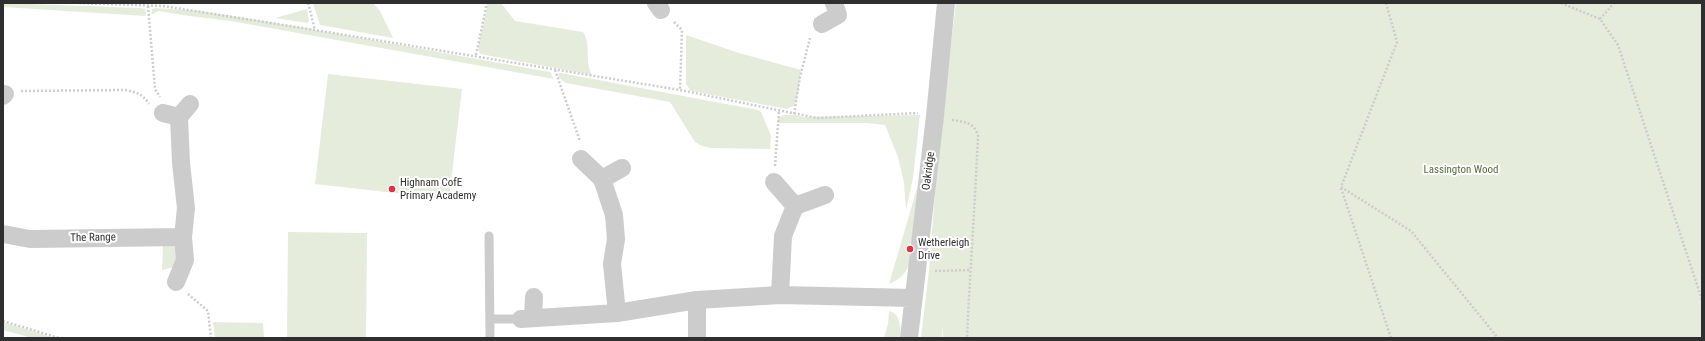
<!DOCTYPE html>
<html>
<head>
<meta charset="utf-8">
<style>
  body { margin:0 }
  #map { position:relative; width:1705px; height:341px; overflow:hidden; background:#fff; font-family:"Roboto Condensed",sans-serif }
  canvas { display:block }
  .frame { position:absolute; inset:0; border:4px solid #2f2f2f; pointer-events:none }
</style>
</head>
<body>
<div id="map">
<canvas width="1705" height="341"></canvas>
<div class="frame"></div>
</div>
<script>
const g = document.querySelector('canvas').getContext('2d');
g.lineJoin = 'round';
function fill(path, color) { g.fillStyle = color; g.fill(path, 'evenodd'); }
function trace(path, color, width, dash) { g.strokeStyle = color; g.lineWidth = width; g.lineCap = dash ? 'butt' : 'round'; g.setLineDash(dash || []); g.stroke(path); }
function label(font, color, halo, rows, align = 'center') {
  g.font = font + ' "Roboto Condensed",sans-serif'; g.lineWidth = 4; g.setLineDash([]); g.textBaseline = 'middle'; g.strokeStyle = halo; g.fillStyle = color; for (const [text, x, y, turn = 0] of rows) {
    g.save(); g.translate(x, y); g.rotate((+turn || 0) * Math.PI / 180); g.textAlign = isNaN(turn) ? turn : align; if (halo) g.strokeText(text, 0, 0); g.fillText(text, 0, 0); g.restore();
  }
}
const green = new Path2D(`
  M3,3L140,8L145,9L146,13L145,16L3,7Z
  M313,3L374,4L380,11L393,38L320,25Z
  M488,3H501L515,21L583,32C592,45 584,61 592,75L480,54L478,48Z
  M956,3H1702V338H943V325L942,338H921L929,270L939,141Z
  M155,8L199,11L265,21L550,72L554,79L231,21L189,16L159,11L152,14V9Z
  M307,9L309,21L307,23L275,18Z
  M686,35L739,53L801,70L798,93L795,105L787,109L691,91L686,84Z
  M559,73H561L758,110L761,112L771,136L770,149L711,148L702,146L695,142L670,102L566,83L558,77Z
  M328,74L462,89L449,199L315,184Z
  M784,115H795L804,117L920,115L913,178L906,210L904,183L898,157L885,125L867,123H777L778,118Z
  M918,185L910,263C905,274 901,279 889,284Z
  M288,232L367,233L366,338H287Z
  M163,246H174L178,256L174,267L162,270Z
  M889,311C901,314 901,328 900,338H884L888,324Z
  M3,322L55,338H32L3,330Z
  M213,322L263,323L264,338H215Z`);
const path = new Path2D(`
  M79,3L163,6L315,30L680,90L817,118L918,113
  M308,3L315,30
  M1386,3L1397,42L1341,187L1411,231L1498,338
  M1561,3L1600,19L1618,45L1702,300
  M148,6L155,89L160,97
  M1600,19L1614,3
  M674,22L682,30L680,90
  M476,55L487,3
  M555,70L580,141
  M21,91L125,90C136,92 143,94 149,104
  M794,114L800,77L810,38
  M952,120C965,122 974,122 978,136C975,203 970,271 967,338
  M775,166L779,111
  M1341,188L1391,338
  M935,271L970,270
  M188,294L208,311L211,338
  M3,321L59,338`);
const lane = new Path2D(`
  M489,236L490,338
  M490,319H521`);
const street = new Path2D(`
  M656,3L661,10
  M822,24L838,15L834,3
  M3,96L5,94
  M163,113L179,117
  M581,159L602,179L614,215L616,239L612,264L617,313
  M602,179L622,168
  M774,182L795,206
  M3,234L30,239L183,237L186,208L181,163L179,117L190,104
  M176,282L185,260L183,237
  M780,295L783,236L795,206L825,195
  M533,318L534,297
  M521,319L617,313L697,300L780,295L913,298
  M697,338V300
  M909,338L935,116L946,3`);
const markers = [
  [392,189,4,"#e92e3c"],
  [910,249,4,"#e92e3c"]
];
const parkNames = [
  ["Lassington Wood",1461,170]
];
const streetNames = [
  ["Oakridge",929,171,-83],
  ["The Range",93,238,-1]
];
const poiNames = [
  ["Highnam CofE",400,183],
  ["Primary Academy",400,196],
  ["Wetherleigh",918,243],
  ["Drive",918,256]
];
fill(green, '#e5ecdc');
trace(path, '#ccc', 2.5, [2, 2]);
trace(lane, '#ccc', 9);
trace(street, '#ccc', 18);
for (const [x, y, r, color] of markers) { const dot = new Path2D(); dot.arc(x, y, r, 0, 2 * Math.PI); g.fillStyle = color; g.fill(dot); trace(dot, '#fff', 1.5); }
label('11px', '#526c3b', '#fff', parkNames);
label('11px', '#2f2f2f', '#fff', streetNames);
label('11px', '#2f2f2f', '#fff', poiNames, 'left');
</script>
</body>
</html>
